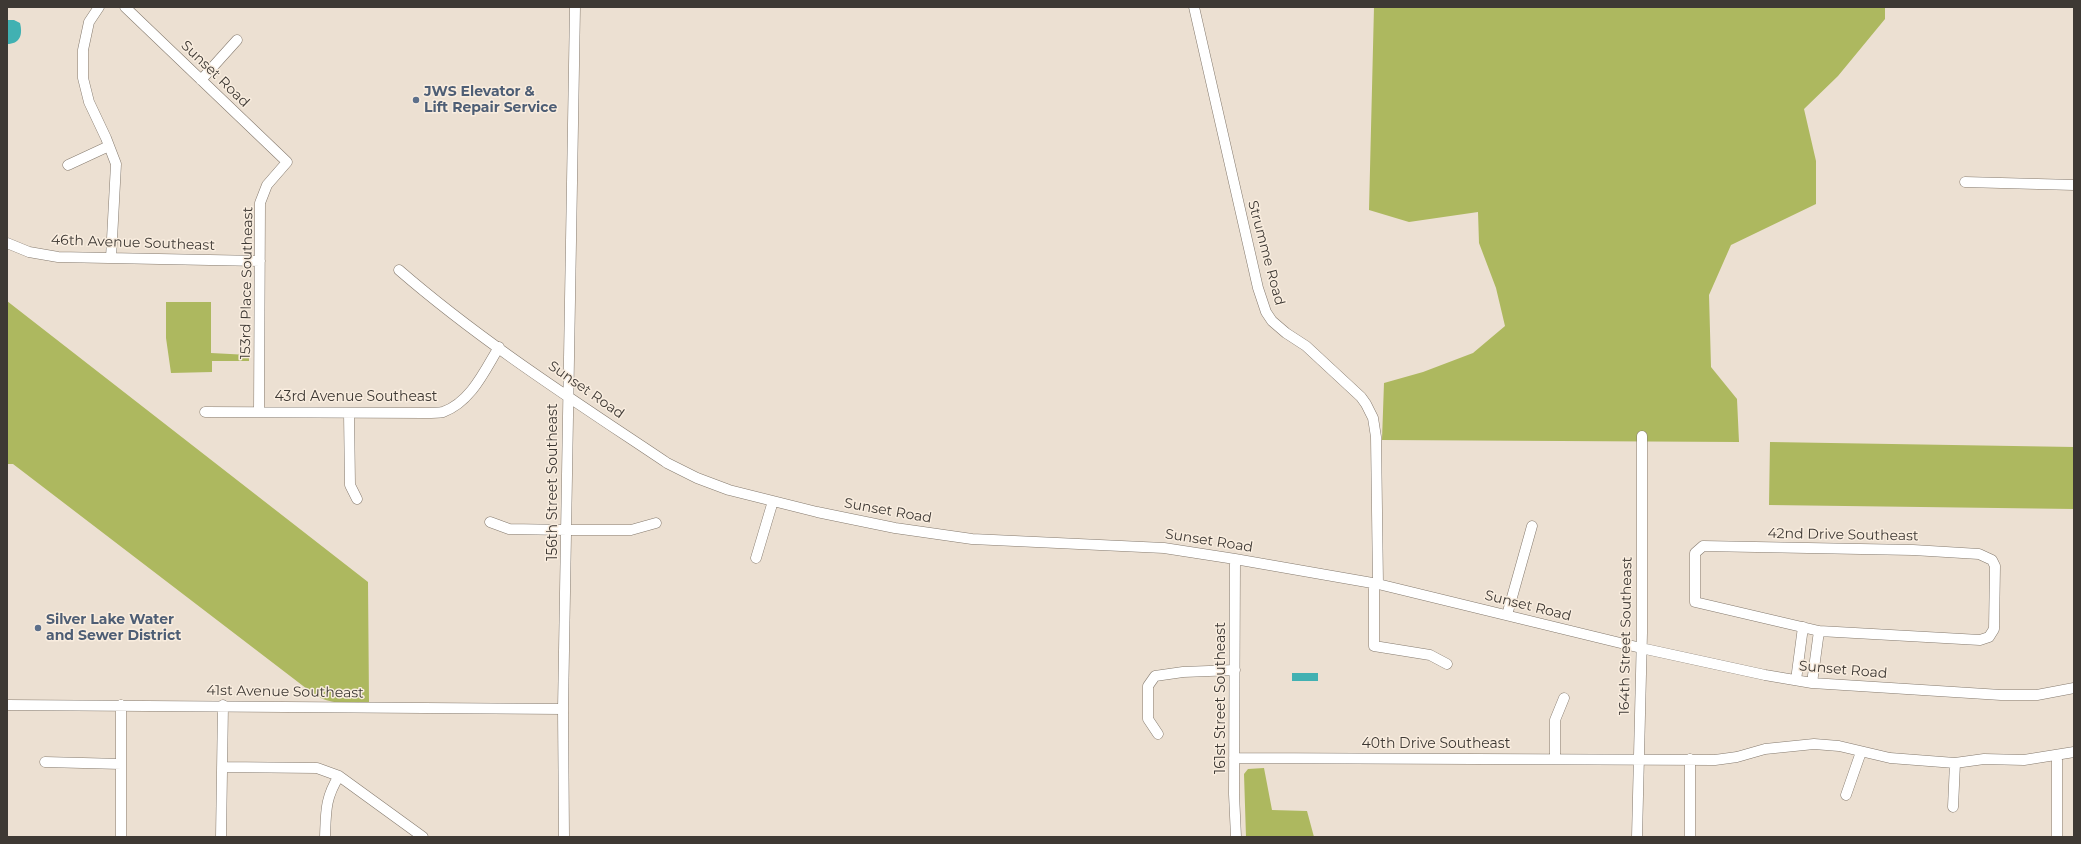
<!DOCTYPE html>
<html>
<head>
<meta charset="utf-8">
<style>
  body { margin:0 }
  #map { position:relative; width:2081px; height:844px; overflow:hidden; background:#ece0d2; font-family:Montserrat,sans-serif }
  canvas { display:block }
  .frame { position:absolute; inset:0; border:8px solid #3e3934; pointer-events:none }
</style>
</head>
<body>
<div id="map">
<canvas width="2081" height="844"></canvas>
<div class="frame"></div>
</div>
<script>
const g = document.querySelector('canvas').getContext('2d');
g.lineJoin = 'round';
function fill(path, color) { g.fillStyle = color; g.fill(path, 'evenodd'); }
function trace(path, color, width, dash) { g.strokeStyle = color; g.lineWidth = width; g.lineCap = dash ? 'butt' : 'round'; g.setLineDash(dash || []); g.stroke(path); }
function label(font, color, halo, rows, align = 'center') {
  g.font = font + ' Montserrat,sans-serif'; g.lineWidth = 3; g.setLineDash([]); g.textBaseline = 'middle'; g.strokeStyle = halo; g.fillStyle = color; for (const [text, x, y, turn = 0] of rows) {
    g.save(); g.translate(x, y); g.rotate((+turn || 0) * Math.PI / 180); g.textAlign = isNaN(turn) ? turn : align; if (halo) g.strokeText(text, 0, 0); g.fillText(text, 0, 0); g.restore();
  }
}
const green = new Path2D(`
  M1374,7H1885V19L1838,76L1804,109L1816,161V204L1731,245L1709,295L1711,367L1737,399L1739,442L1382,440L1384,383L1423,372L1473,353L1505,326L1496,288L1479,243L1478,212L1409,222L1369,210Z
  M7,301L368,582L369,702C354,702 334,705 321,698C317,696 316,694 311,692L13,464H7Z
  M166,302H211V353L249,355V361H212V372L171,373L166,338Z
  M1770,442L2074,447V509L1769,505Z
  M1264,768L1272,810L1307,811L1314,837H1246L1244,774L1248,769Z`);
const water = new Path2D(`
  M7,20H14L20,23C23,35 20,44 7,44Z
  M1292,673H1318V681H1292Z`);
const minor = new Path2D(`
  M99,7L89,22L83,50V78L89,102L106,138L116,164L111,258
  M125,7L287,162L267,185L260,203L259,412
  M1194,7L1258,288L1266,312L1272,321L1286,333L1306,346L1361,397L1366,404L1373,418L1376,437L1378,584
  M201,80L237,40
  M68,165L109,146
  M1965,182L2074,185
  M7,243L29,252L58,257L260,261
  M399,270C482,342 576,402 667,463L697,478L729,490L817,512L895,528L972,539L1164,548L1235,559L1378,584L1641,648L1765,675L1812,683L2001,695H2037L2074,688
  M205,412L425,413C430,413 438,413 443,412C471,402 485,370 499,347
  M349,413L350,485L357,499
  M490,522L509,529L567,530H631L656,523
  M1703,546L1913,550L1979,554L1992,560L1995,566L1994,629L1989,637L1980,640L1819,631L1695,602V553Z
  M756,558L773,501
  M1235,559L1234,794L1236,837
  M1374,583V646L1430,655L1447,664
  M1507,615L1532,526
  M1796,680L1803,627
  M1812,683L1819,631
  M7,705L563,709
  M1158,734L1148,719V686L1155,676L1183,672L1235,670
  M2057,756V837
  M1234,758L1715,760L1737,757L1765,749L1814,744L1839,746L1890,758L1955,763L1984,759L2024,760L2074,752
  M1555,758V720L1564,698
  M45,762L121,764
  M222,767L317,768L339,776L423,837
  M1846,795L1861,752
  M1953,807L1955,763
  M121,837V705
  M221,837L223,705
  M325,837C326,812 325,798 339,776
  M564,837L563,709L575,7
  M1637,837L1642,633V436
  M1690,837V759`);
const markers = [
  [416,100,4,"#5c6f8a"],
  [38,628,4,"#5c6f8a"]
];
const streetNames = [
  ["Sunset Road",215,74,44],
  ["46th Avenue Southeast",133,243,2],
  ["Strumme Road",1266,253,75],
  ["153rd Place Southeast",247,283,-89],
  ["Sunset Road",586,390,35],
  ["43rd Avenue Southeast",356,397],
  ["156th Street Southeast",553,482,-90],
  ["Sunset Road",888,511,10],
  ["42nd Drive Southeast",1843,535,1],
  ["Sunset Road",1209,541,9],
  ["Sunset Road",1528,606,14],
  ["164th Street Southeast",1626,636,-89],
  ["Sunset Road",1843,670,5],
  ["41st Avenue Southeast",285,692,1],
  ["161st Street Southeast",1221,698,-90],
  ["40th Drive Southeast",1436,744]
];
const serviceNames = [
  ["JWS Elevator &",424,92],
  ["Lift Repair Service",424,108],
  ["Silver Lake Water",46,620],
  ["and Sewer District",46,636]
];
fill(green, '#adb85f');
fill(water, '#41b1b2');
trace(minor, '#857a6e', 11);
trace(minor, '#fff', 10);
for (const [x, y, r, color] of markers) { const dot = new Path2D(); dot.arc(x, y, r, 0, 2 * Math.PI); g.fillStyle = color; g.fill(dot); trace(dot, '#f9eddf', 1.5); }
label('14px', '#3e3934', '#f9eddf', streetNames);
label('bold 14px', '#4e5e75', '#f9eddf', serviceNames, 'left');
</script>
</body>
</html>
